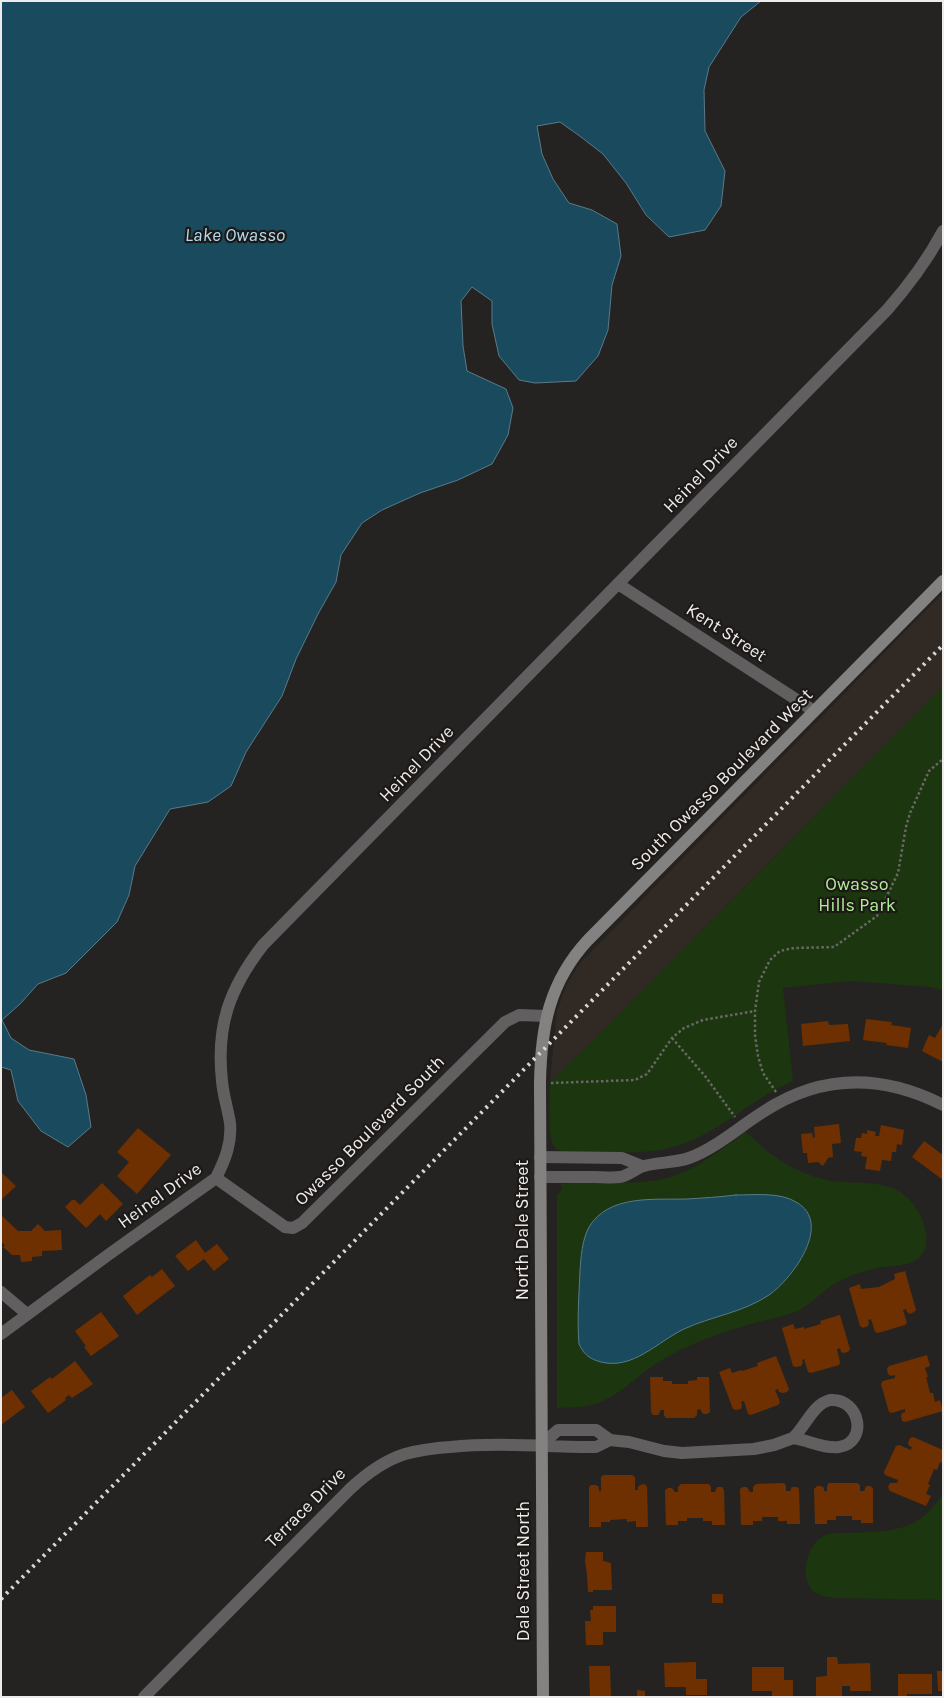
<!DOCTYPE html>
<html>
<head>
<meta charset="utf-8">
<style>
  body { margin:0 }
  #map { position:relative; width:944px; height:1698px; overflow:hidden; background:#252321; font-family:Karla,sans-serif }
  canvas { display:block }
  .frame { position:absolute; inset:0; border:2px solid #eeeceb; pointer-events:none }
</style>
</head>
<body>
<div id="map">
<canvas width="944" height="1698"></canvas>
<div class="frame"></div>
</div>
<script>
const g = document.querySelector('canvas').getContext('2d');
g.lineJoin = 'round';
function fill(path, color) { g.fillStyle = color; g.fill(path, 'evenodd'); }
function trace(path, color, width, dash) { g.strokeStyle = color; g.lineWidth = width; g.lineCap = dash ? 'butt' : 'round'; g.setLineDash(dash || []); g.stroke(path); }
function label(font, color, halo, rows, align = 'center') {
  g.font = font + ' Karla,sans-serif'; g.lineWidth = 4.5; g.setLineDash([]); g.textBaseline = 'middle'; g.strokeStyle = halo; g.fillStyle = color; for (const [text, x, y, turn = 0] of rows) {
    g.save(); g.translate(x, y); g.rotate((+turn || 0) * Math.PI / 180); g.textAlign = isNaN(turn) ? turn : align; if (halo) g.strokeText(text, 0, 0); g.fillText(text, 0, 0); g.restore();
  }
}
const built = new Path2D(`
  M943,593V686L591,1043L550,1082L557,1011L567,984L581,962Z`);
const green = new Path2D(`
  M943,686V990L931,987L850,981L783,988L793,1081C755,1097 725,1127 688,1142C657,1155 626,1152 594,1152C583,1152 561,1156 554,1146C547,1136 550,1096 550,1082L591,1043Z
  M746,1132C766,1152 788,1168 815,1177C851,1190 894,1170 918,1211C925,1223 932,1246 920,1257C909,1267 891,1265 877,1268C864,1271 850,1275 838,1282C822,1290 812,1305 795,1312C781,1317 765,1320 751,1324C728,1330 706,1338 684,1348C673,1354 661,1360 651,1367C633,1380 617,1397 595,1404C583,1408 570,1407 557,1408V1195L562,1189L561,1184C587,1180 614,1184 641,1182C686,1180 711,1156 746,1132Z
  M943,1493V1600L835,1598C827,1597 819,1596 813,1591C799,1577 807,1545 823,1536C830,1532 841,1533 849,1533C891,1531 919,1533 943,1493Z`);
const water = new Path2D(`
  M1,1H761L741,17L709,67L704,90L705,131L725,171L721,206L705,230L669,237L646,215L626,183L603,154L581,137L560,122L537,126L542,154L553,179L569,203L592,210L617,224L621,256L612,285L608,330L598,356L576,381L535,383L519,380L499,356L492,324V301L472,287L461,301L463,346L467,371L506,389L513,408L508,435L492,464L458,480L420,493L382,510L362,523L341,555L336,582L318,614L296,659L282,696L246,752L231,786L208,802L170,809L135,866L129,895L117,922L66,973L38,984L20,1004L2,1020L11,1038L29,1050L74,1059L86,1095L91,1127L68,1147L41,1131L18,1101L11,1070L1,1067Z
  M736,1195C755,1195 780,1192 796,1202C834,1223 792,1279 769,1295C742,1313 712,1316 684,1329C657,1342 633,1370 601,1362C590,1359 584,1355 579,1344C577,1320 579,1295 580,1271C581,1257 582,1240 589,1227C609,1194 655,1200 687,1199C703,1198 720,1197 736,1195Z`);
const building = new Path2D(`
  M866,1019L892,1022L891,1025L911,1028L908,1048L886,1045L887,1043L863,1040Z
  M828,1021L829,1025L848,1024L850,1041L803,1046L801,1024Z
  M943,1024V1062L922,1051L929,1035L935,1038Z
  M839,1124L841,1143L832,1144L833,1157L828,1158L823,1166L818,1162L808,1163L807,1153H803L801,1134L812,1133L813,1138L815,1137L814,1127Z
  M881,1125L904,1130L902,1145L897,1144L896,1152H892L891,1161L882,1160L880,1171L865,1169L867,1157L861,1156L862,1152L854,1151L856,1138H861L862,1133L867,1134V1130L876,1132L875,1136H879Z
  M138,1128L171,1155L137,1194L117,1176L129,1162L117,1152Z
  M924,1141L943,1155V1180L912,1157Z
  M1,1172L16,1186L2,1199L1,1198Z
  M102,1183L123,1204L106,1221L100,1214L86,1228L65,1207L72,1200H75L80,1205Z
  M1,1215L18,1231H31L38,1224L45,1231L61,1230L62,1250L42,1251V1256L32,1257V1261L21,1262L20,1255H12L3,1247L5,1245L1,1242Z
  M196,1240L205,1253L217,1244L229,1259L214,1271L204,1259L188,1271L175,1256Z
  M162,1269L175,1286L137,1315L123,1296L150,1275L152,1277Z
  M905,1271L916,1310L914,1312L910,1314L907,1312L906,1309L903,1310L907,1323L905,1325L878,1333L875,1332L871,1319L868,1320L869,1323L868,1326L863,1328L860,1326L849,1288L860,1284L861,1289L879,1287L895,1279L894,1274Z
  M101,1312L119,1336L91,1356L84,1347L86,1346L75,1331Z
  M840,1315L850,1349L848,1352L844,1353L841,1352L840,1348L837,1349L840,1362L839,1365L811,1373L808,1372L804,1359L802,1360L803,1363L801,1366L796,1367L793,1366L782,1328L793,1324L795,1329L804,1327V1329L821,1324L820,1321Z
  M927,1355L930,1366L925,1368L928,1377H926L930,1393H933L935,1402L940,1400L943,1411L905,1422L902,1421L901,1416L902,1413L905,1412V1409L892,1413L889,1412L881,1384L883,1381L895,1378V1375L891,1376L888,1374L887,1369L889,1366Z
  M776,1356L789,1389L787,1392L783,1393L779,1392L778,1389L775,1390L780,1402L778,1405L751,1415L748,1414L744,1401L741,1402L742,1406L741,1409L736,1410L733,1409L719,1372L730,1368L732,1373L741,1370L742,1371L758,1366L757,1363Z
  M75,1361L93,1384L72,1398L69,1395L65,1398L66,1400L48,1413L31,1391L50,1377L52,1379Z
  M650,1377H663V1381H672V1384H688V1381L697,1380V1377H709L710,1412L707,1414H703L700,1409L697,1410V1415L694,1418H666L664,1415V1410H660V1412L658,1415H653L651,1412Z
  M12,1390L25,1407L1,1425V1398Z
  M913,1437L943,1450V1463L940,1462L937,1470L934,1469L928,1484L930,1485L926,1494L931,1496L926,1506L890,1491L888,1487L890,1483H897L898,1480L885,1475L884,1472L896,1446L899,1445L911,1450L912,1447L909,1446L908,1443L910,1438Z
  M604,1475H632L635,1477V1490H638V1487L640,1485L645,1484L647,1487L648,1527H636V1521L627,1522V1519L610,1520V1522H601V1527H589V1487L591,1485H596L599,1487V1491H601V1477Z
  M784,1483L786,1486V1491H790L792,1487H797L799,1489L800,1524H787V1521H778V1517H762V1521H753V1525H741L740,1489L743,1487H747L750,1492H753V1487L756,1484Z
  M829,1483H857L860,1485V1491H864L866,1486H870L873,1488V1523H861V1520H852V1516H836V1520H827V1524H815L814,1489L817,1486H821L824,1488V1491H827V1486Z
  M681,1484H709L711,1487V1492H715L717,1487H722L724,1490L725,1525H712V1521H703V1518H687V1521H678V1525H666L665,1490L668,1488H672L675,1492H678V1487Z
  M586,1552H603V1561L611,1563L612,1590H593V1592H588L587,1575L585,1561Z
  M712,1594H723V1603H712Z
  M593,1606H616V1632H603V1645H586L585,1621H591L590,1610H593Z
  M827,1657H837L838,1664L870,1663L871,1691H850V1686H842V1696H816V1677L827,1676Z
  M696,1662V1679H707V1695H686V1687H665L664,1663Z
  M589,1666H610L611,1697H590Z
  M752,1667H784V1680H793V1697H772V1691H752Z
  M937,1671H943V1691H938Z
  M898,1674H932V1694H907V1696H898Z
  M637,1690L645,1691V1697H637Z`);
const path = new Path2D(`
  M672,1038L705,1076L735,1117
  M551,1083L635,1080L647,1074L672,1038L684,1028L703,1020L755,1011
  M776,1092L763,1073L758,1056L755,1035V1011L759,982L770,960L780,951L794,948L834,947L877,916L898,873L906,827L910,813L929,771L943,759`);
const street = new Path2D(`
  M618,584L814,711
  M540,1157L622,1158L642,1166
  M540,1177C558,1177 576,1177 593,1177C602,1177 612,1178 620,1177C628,1176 636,1168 644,1166C658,1162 675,1163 689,1158C716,1148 739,1127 763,1112C821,1074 882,1074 943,1105
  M216,1178L285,1227L293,1228L302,1223L505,1022L519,1015L546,1016
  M1,1292L27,1314
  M1,1334L108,1255L216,1178C225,1160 232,1143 230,1123C228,1109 223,1095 222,1081C216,1026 229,989 263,945L887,310C909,285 927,261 943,231
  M830,1400C861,1398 868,1443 839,1447C824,1449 808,1440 793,1438C806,1426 813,1404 830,1400Z
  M541,1445L558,1430H596L610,1440L629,1442L664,1451L682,1453L754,1449L774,1445L793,1438
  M144,1697L350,1489C366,1474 383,1461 405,1454C420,1450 435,1448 450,1447C499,1442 547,1447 596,1447L610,1440`);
const secondary = new Path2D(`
  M543,1697L540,1083C541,1027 549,982 588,940L943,581`);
const rail = new Path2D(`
  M1,1599L943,645`);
const streetNames = [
  ["Heinel Drive",701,475,-46],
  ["Kent Street",726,633,33],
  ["Heinel Drive",417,764,-46],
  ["South Owasso Boulevard West",722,780,-45],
  ["Owasso Boulevard South",370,1131,-45],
  ["Heinel Drive",160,1196,-36],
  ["North Dale Street",523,1230,-90],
  ["Terrace Drive",306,1508,-45],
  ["Dale Street North",524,1571,-90]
];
const parkNames = [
  ["Owasso",857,885],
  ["Hills Park",857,906]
];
const waterNames = [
  ["Lake Owasso",235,236]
];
fill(built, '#312a24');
fill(green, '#1c360f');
fill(water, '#194a5e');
trace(water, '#597b88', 1);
fill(building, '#6f3001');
trace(path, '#6a6866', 2.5, [2.5, 2.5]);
trace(street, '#615f5f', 12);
trace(secondary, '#848181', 12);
trace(rail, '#d9d7d6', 4, [2.5, 5]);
label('18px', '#eeeceb', '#1c1917', streetNames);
label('18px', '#b1ef97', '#1c1917', parkNames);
label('italic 19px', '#b2dcf1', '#1c1917', waterNames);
</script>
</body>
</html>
